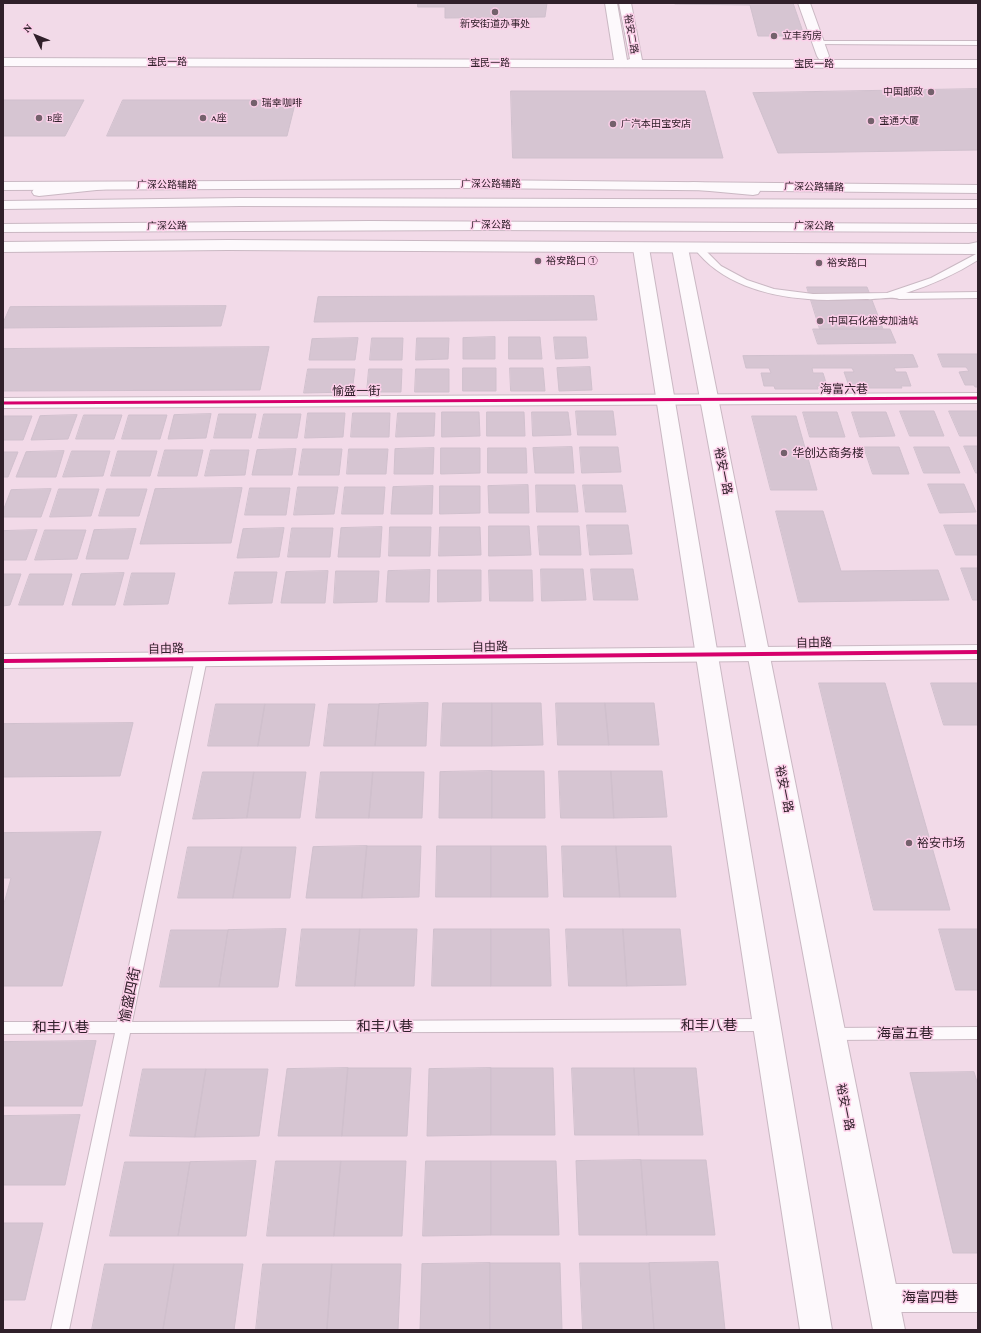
<!DOCTYPE html>
<html>
<head>
<meta charset="utf-8">
<style>
  body { margin:0 }
  #map { position:relative; width:981px; height:1333px; overflow:hidden; background:#f2dae8; font-family:"Crimson Pro",serif }
  canvas { display:block }
  .frame { position:absolute; inset:0; border:4px solid #30202a; pointer-events:none }
  .north { position:absolute; left:16px; top:16px; width:40px; height:40px; -webkit-text-stroke:3px #fccfe9; paint-order:stroke; rotate:313deg; font-size:11px; font-weight:700; line-height:16px; text-align:center; color:#30202a }
  .north::after { content:''; display:block; margin:auto; width:14px; height:18px; background:#30202a; clip-path:polygon(50% 0,100% 100%,50% 72%,0 100%) }
</style>
</head>
<body>
<div id="map">
<canvas width="981" height="1333"></canvas>
<div class="frame"></div>
<div class="north">N</div>
</div>
<script>
const g = document.querySelector('canvas').getContext('2d');
g.lineJoin = 'round';
function fill(path, color) { g.fillStyle = color; g.fill(path, 'evenodd'); }
function trace(path, color, width, dash) { g.strokeStyle = color; g.lineWidth = width; g.lineCap = dash ? 'butt' : 'round'; g.setLineDash(dash || []); g.stroke(path); }
function label(font, color, halo, rows, align = 'center') {
  g.font = font + ' "Crimson Pro","Noto Sans SC",serif'; g.lineWidth = 3; g.setLineDash([]); g.textBaseline = 'middle'; g.strokeStyle = halo; g.fillStyle = color; for (const [text, x, y, turn = 0] of rows) {
    g.save(); g.translate(x, y); g.rotate((+turn || 0) * Math.PI / 180); g.textAlign = isNaN(turn) ? turn : align; if (halo) g.strokeText(text, 0, 0); g.fillText(text, 0, 0); g.restore();
  }
}
const building = new Path2D(`
  M418,3H547L545,17L445,18V7H418Z
  M675,3H793L803,32H786L787,36H758L750,5L675,4Z
  M978,89V150L778,153L753,93Z
  M511,91H705L723,158H513Z
  M3,100H84L65,136H3Z
  M123,100H296L287,136H107Z
  M807,287H867L883,329H820Z
  M594,296L597,320L314,322L318,297Z
  M226,306L221,326L3,328V323L10,307Z
  M813,329H890L896,343L818,344Z
  M495,337V359H463V338Z
  M509,337H540L542,359H509Z
  M554,337H586L588,358L556,359Z
  M358,338L355,360H309L312,339Z
  M372,338H403L402,360H370Z
  M417,338H449L448,359L416,360Z
  M269,347L260,390L3,391V349Z
  M938,354H978V387H975L974,385H965L959,372L969,371L966,367H943Z
  M913,355L918,367L894,368L896,372H906L911,386H901L902,388H859L858,386H849L844,372H854L852,368H812L813,373H823L827,386H817L818,389H775L774,386H764L761,373H771L769,368H746L743,356Z
  M590,367L592,390L559,391L557,368Z
  M463,368H496V391H463Z
  M510,368H543L545,391H511Z
  M308,369H355L352,392L304,393Z
  M369,369H402L401,392H367Z
  M416,369H449V392H415Z
  M576,411H613L616,435H578Z
  M900,411H934L944,436H910Z
  M949,411H978V436H960Z
  M442,412H479L480,436L442,437Z
  M487,412H524L525,436H487Z
  M532,412H568L571,435L533,436Z
  M803,412H837L845,437H810Z
  M852,412H886L895,436L860,437Z
  M308,413H345L343,437L305,438Z
  M353,413H390L389,437H351Z
  M398,413H435L434,436L396,437Z
  M211,414L206,438L168,439L174,415Z
  M219,414H256L251,438H214Z
  M264,414H301L297,438H259Z
  M77,415L68,439L31,440L40,416Z
  M84,415H122L114,439H76Z
  M129,415H167L160,439H122Z
  M3,416H32L23,440H3Z
  M752,416H796L817,490H771Z
  M964,446H978V473H976Z
  M572,447L574,473H535L533,448Z
  M580,447H618L621,472L582,473Z
  M864,447H899L909,474H873Z
  M914,447H949L960,473H924Z
  M434,448L433,474H394L395,449Z
  M441,448H480V473L441,474Z
  M488,448H526L527,473H488Z
  M296,449L292,475H252L257,450Z
  M303,449H342L339,475H299Z
  M349,449H388L386,474H347Z
  M165,450H203L197,476H158Z
  M211,450H249L245,475L205,476Z
  M64,451L56,477H16L26,452Z
  M72,451H110L103,476L63,477Z
  M118,451H157L150,476H111Z
  M3,452H18L8,477H3Z
  M928,484H964L976,512L940,513Z
  M528,485L529,513H489L488,486Z
  M536,485H575L578,512H537Z
  M583,485H622L626,512H586Z
  M433,486L432,514H391L393,487Z
  M440,486H480V513L440,514Z
  M298,487H338L334,514L294,515Z
  M345,487H385L383,514H342Z
  M242,488L231,543L140,544L155,489Z
  M250,488H290L286,515H245Z
  M51,489L41,517H3V511L11,490Z
  M59,489H99L91,516L50,517Z
  M107,489H147L139,516H99Z
  M776,511H823L841,571L938,570L949,600L799,602Z
  M587,525H628L632,554L590,555Z
  M944,525H978V555H956Z
  M489,526H529L531,555L489,556Z
  M538,526H579L581,555H540Z
  M382,527L380,557H338L341,528Z
  M390,527H431L430,556H389Z
  M440,527H480L481,555L439,556Z
  M284,528L279,557L237,558L243,529Z
  M292,528H333L330,557H288Z
  M136,529L128,559H86L94,530Z
  M37,530L26,560H3V531Z
  M45,530H86L77,559L35,560Z
  M961,568H978V600H973Z
  M541,569H583L586,600L542,601Z
  M591,569H633L638,600H594Z
  M430,570L429,602H386L388,571Z
  M438,570H481V601L438,602Z
  M489,570H532L533,601H490Z
  M328,571L325,603H281L286,572Z
  M336,571H379L377,602L334,603Z
  M235,572H277L272,603L229,604Z
  M124,573L115,605H72L81,574Z
  M132,573H175L168,604L124,605Z
  M3,574H21L10,605L3,606Z
  M30,574H72L63,605H19Z
  M819,683H885L950,910H874Z
  M931,683H978V725H944Z
  M428,703L426,746H375L379,704Z
  M443,703H492V746H441Z
  M492,703H541L543,745L492,746Z
  M556,703H605L609,745H558Z
  M605,703H654L659,745H609Z
  M216,704H265L258,746H208Z
  M265,704H315L309,746H258Z
  M329,704H379L375,746H324Z
  M133,723L120,776L3,777V724Z
  M492,771H544L545,818H492Z
  M492,771V818H439L440,772Z
  M559,771H611L614,818H561Z
  M611,771H662L667,817L614,818Z
  M203,772H254L247,818L193,819Z
  M254,772H306L300,818H247Z
  M321,772H373L369,818H316Z
  M373,772H424L422,818H369Z
  M101,832L62,986H3V907L11,878H3V833Z
  M367,846L362,898H306L313,847Z
  M367,846H421L419,897L362,898Z
  M437,846H491V897H436Z
  M491,846H546L548,897H491Z
  M562,846H616L620,897H564Z
  M616,846H671L676,897H620Z
  M188,847H242L233,898H178Z
  M242,847H296L290,898H233Z
  M286,929L278,987H219L228,930Z
  M302,929H360L355,986H296Z
  M360,929H417L414,986H355Z
  M434,929H491V986H432Z
  M491,929H549L551,986H491Z
  M566,929H623L627,986H569Z
  M623,929H680L686,985L627,986Z
  M939,929H978V990H956Z
  M171,930H228L219,987H160Z
  M96,1041L82,1106H3V1042Z
  M348,1068L342,1136H278L287,1069Z
  M348,1068H411L407,1136H342Z
  M491,1068V1135L427,1136L429,1069Z
  M491,1068H553L555,1135H491Z
  M572,1068H634L639,1135H575Z
  M634,1068H696L703,1135H639Z
  M143,1069H206L195,1137L130,1136Z
  M206,1069H268L259,1136L195,1137Z
  M974,1072L978,1085V1253H953L910,1073Z
  M80,1115L65,1185H3V1116Z
  M641,1160H706L715,1235H647Z
  M641,1160L647,1235H579L576,1161Z
  M256,1161L246,1236H178L190,1162Z
  M276,1161H341L334,1236H267Z
  M341,1161H406L402,1236H334Z
  M426,1161H491V1235L423,1236Z
  M491,1161H556L559,1235H491Z
  M125,1162H190L178,1236H110Z
  M3,1223H43L25,1300H3Z
  M718,1262L725,1330H654L649,1263Z
  M490,1263V1330H420L422,1264Z
  M490,1263H560L562,1330H490Z
  M580,1263H649L654,1330H583Z
  M105,1264H174L163,1330H92Z
  M174,1264H243L234,1330H163Z
  M263,1264H332L327,1330H256Z
  M332,1264H401L398,1330H327Z`);
const service = new Path2D(`
  M817,41H978V45L815,44V42Z
  M698,245L701,246L721,266L747,280L774,289L813,294L887,293L931,278L978,253V260C956,274 931,285 906,293L978,292V298L899,299C890,296 877,300 866,299C847,299 827,301 808,299C766,296 720,283 694,248Z
  M201,655L205,656L207,659L132,1022L767,1019L772,1021L775,1025L772,1029L767,1031L130,1033L69,1330H51L115,1033L3,1034V1022H117L195,659L197,656Z
  M978,1027V1039L831,1040L826,1038L823,1034L826,1030L831,1028Z`);
const minor = new Path2D(`
  M798,3H810L829,56L827,59H819L817,56Z
  M978,393V403L3,408V398Z
  M883,1284H978V1312H883L872,1308L867,1298L872,1288Z`);
const tertiary = new Path2D(`
  M978,645V659L3,668V654Z`);
const secondary = new Path2D(`
  M605,3H617L627,60L630,59L619,3H631L642,60H978V68L3,66V58L614,60Z
  M641,243L646,245L649,248L832,1330H800L633,248L636,245Z
  M680,243L685,245L688,248L905,1330H873L672,248L675,245Z`);
const primary = new Path2D(`
  M473,180L978,185V193L473,188L3,190V182Z
  M228,240L978,244V254L228,250L3,252V242Z`);
const trunk = new Path2D(`
  M101,182L106,183L108,186L106,189L39,196L34,195L32,192L34,189L39,188Z
  M693,182L753,187L758,188L760,191L758,194L753,195L688,189L686,186L688,183Z
  M240,198L978,200V208L240,206L3,209V201Z
  M369,221L978,224V232L490,230L3,232V224Z
  M978,242V252L965,254L960,252L957,249L960,246Z`);
const cyclewayFar1 = new Path2D(`
  M3,403L978,398`);
const cycleway = new Path2D(`
  M3,661L978,652`);
const markers = [
  [495,12,4,"#74616c"],
  [774,36,4,"#74616c"],
  [931,92,4,"#74616c"],
  [254,103,4,"#74616c"],
  [39,118,4,"#74616c"],
  [203,118,4,"#74616c"],
  [871,121,4,"#74616c"],
  [613,124,4,"#74616c"],
  [538,261,4,"#74616c"],
  [819,263,4,"#74616c"],
  [820,321,4,"#74616c"],
  [784,453,4,"#74616c"],
  [909,843,4,"#74616c"]
];
const farPoinames = [
  ["新安街道办事处",495,24,"center"],
  ["立丰药房",782,36],
  ["中国邮政",923,92,"right"],
  ["瑞幸咖啡",262,103],
  ["B座",47,118],
  ["A座",211,118],
  ["宝通大厦",879,121],
  ["广汽本田宝安店",621,124],
  ["裕安路口 ①",546,261],
  ["裕安路口",827,263],
  ["中国石化裕安加油站",828,321]
];
const farStreetnames = [
  ["裕安二路",631,34,80],
  ["宝民一路",167,62],
  ["宝民一路",490,63],
  ["宝民一路",814,64],
  ["广深公路辅路",491,184],
  ["广深公路辅路",167,185],
  ["广深公路辅路",814,187,1],
  ["广深公路",491,225],
  ["广深公路",167,226,-1],
  ["广深公路",814,226,1]
];
const streetNames = [
  ["海富六巷",844,389],
  ["愉盛一街",356,391],
  ["裕安一路",723,471,79],
  ["自由路",814,643,-1],
  ["自由路",490,647,-1],
  ["自由路",166,649,-1],
  ["裕安一路",784,789,79],
  ["裕安一路",845,1107,79]
];
const poiNames = [
  ["华创达商务楼",792,453],
  ["裕安市场",917,843]
];
const nearStreetnames = [
  ["愉盛四街",130,995,-78],
  ["和丰八巷",709,1026],
  ["和丰八巷",385,1027],
  ["和丰八巷",61,1028],
  ["海富五巷",905,1034],
  ["海富四巷",930,1298]
];
fill(building, '#d6c5d2');
trace(building, '#d0c0cd', 1);
trace(service, '#cab8c3', 2);
trace(minor, '#cab8c3', 2);
trace(tertiary, '#cab8c3', 2);
trace(secondary, '#cab8c3', 2);
trace(primary, '#cab8c3', 2);
trace(trunk, '#cab8c3', 2);
fill(service, '#fdf9fc');
fill(minor, '#fdf9fc');
fill(tertiary, '#fdf9fc');
fill(secondary, '#fdf9fc');
fill(primary, '#fdf9fc');
fill(trunk, '#fdf9fc');
trace(cyclewayFar1, '#d6006c', 3);
trace(cycleway, '#d6006c', 4);
for (const [x, y, r, color] of markers) { const dot = new Path2D(); dot.arc(x, y, r, 0, 2 * Math.PI); g.fillStyle = color; g.fill(dot); trace(dot, '#fccfe9', 1.5); }
label('10px', '#30202a', '#fccfe9', farPoinames, 'left');
label('10px', '#30202a', '#fccfe9', farStreetnames);
label('12px', '#30202a', '#fccfe9', streetNames);
label('12px', '#30202a', '#fccfe9', poiNames, 'left');
label('14px', '#30202a', '#fccfe9', nearStreetnames);
</script>
</body>
</html>
